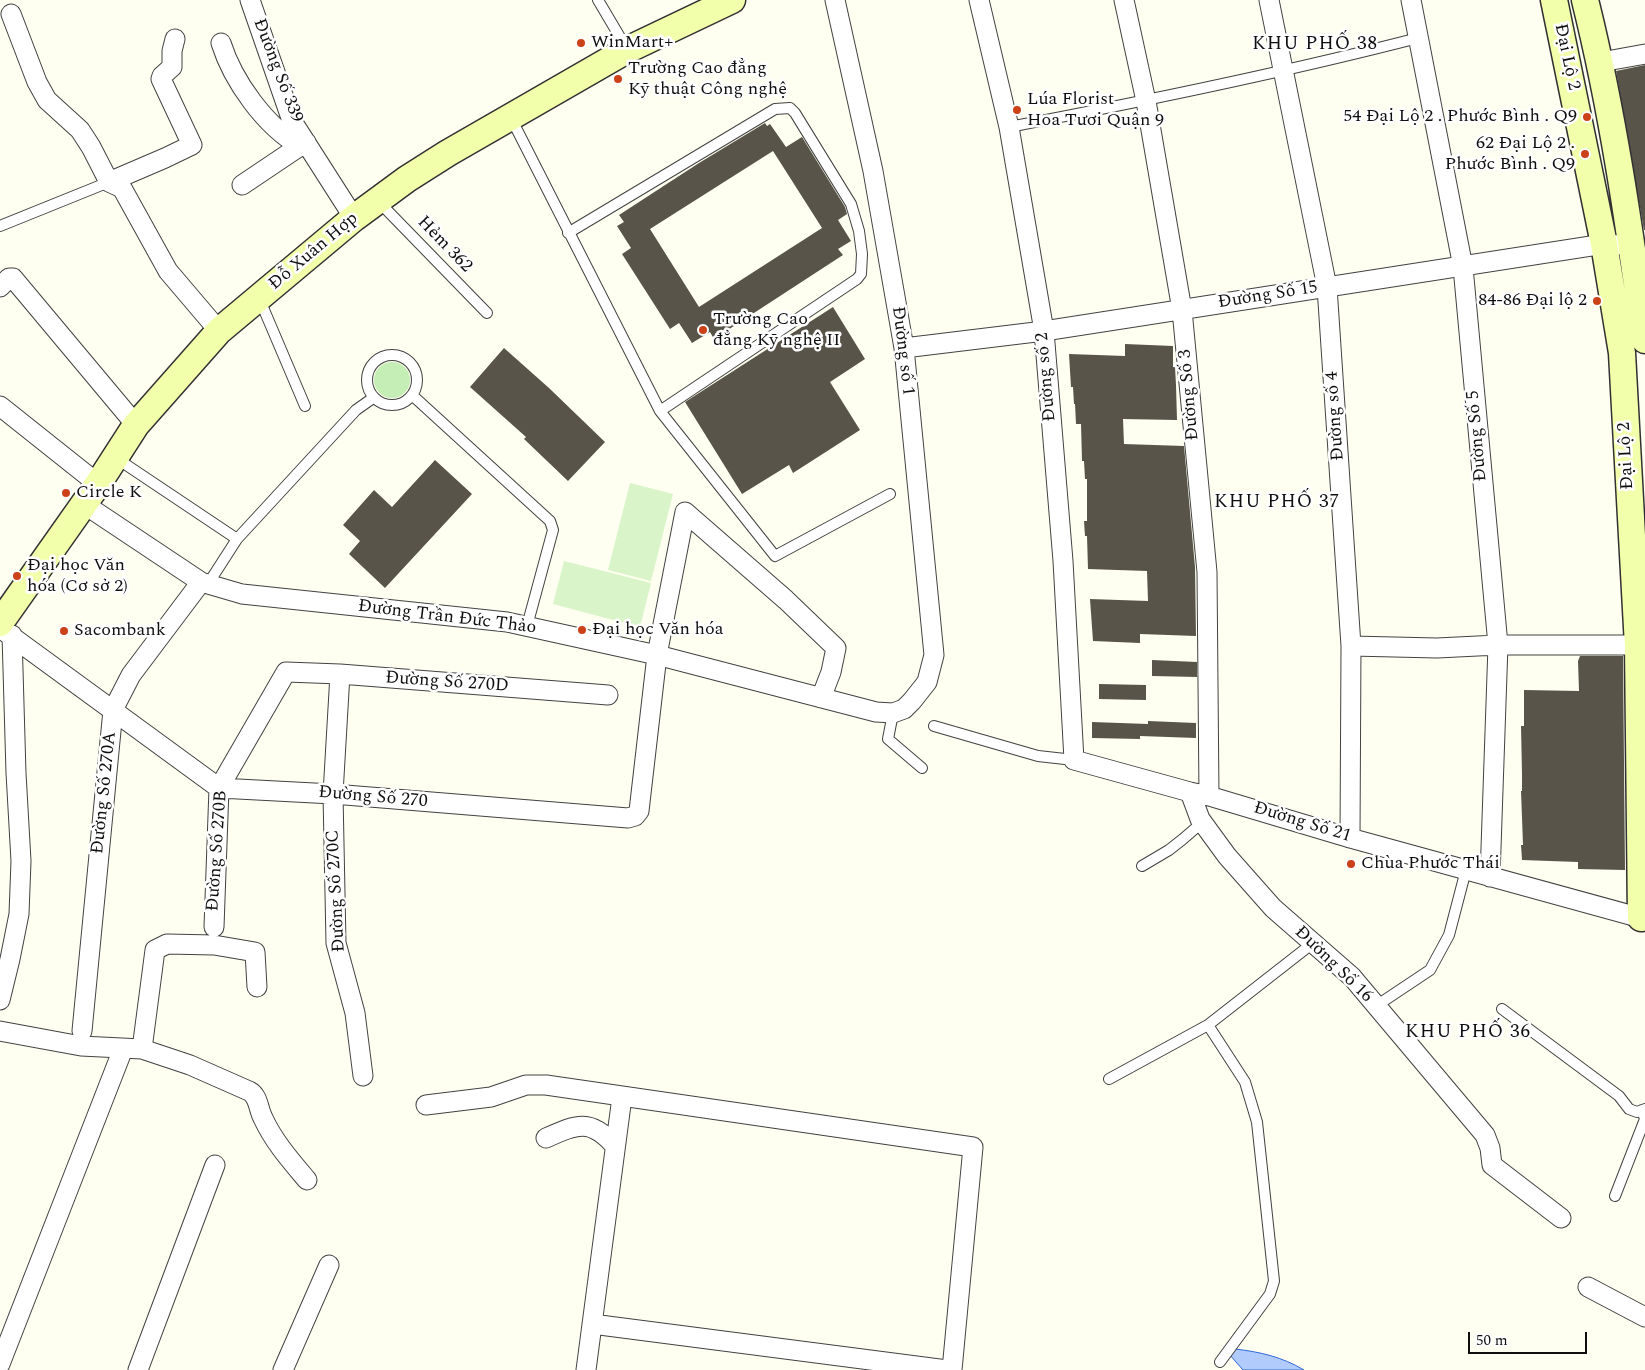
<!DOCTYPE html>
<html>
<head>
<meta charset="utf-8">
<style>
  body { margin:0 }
  #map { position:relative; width:1645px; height:1370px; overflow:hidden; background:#fefff0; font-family:Spectral,serif }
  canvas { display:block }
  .scale { position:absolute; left:1468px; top:1332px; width:119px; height:22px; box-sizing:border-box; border:2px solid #0f0f0f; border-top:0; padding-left:6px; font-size:15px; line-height:18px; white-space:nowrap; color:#0f0f0f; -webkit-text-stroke:4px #fff; paint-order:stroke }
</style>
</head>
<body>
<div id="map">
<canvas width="1645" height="1370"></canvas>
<div class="scale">50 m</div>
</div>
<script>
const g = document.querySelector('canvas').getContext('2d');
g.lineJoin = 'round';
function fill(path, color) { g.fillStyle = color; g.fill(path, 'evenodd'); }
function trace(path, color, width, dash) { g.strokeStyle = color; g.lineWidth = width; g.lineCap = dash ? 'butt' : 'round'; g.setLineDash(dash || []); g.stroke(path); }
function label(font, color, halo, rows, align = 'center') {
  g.font = font + ' Spectral,serif'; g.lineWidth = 5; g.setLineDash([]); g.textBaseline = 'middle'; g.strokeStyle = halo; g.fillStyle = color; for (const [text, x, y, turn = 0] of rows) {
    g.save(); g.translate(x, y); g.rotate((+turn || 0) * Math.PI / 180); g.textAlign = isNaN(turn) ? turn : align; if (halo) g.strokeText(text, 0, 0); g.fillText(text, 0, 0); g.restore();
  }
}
const green = new Path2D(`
  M374 380a18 18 0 1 1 36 0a18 18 0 1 1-36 0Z`);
const pitch = new Path2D(`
  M630,483L673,494L651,581L608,570Z
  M564,561L651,583L640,627L553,604Z`);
const water = new Path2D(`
  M1235,1349C1261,1352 1282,1357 1304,1370H1243L1229,1354Z`);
const building = new Path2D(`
  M1645,65V230H1644L1616,71Z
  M765,123L767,126L770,124L786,147L802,137L845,207L847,214L838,220L851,241L838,249L843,255L714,339L710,332L692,343L679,323L670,329L622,254L631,248L617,226L624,222L619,215L699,163ZM773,151L822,228L699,307L650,229Z
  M833,307L865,359L830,382L860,430L793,473L789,465L742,494L685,402Z
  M1125,344L1173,346V367H1175L1176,385L1177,420L1123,419L1124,444L1184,446L1195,567L1196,636L1140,634V643L1093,641L1090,599L1148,601L1147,571L1088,569L1087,536H1085L1084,521H1087V479H1085L1084,461H1082L1081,424H1076L1075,404H1074L1073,387H1071L1069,354L1125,356Z
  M504,348L549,388L605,442L568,481L524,439L526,437L470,387Z
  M435,460L472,494L385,588L349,554L360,541L343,525L374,490L392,507Z
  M1580,656H1623L1625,870L1578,869V862L1522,860L1521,845H1523L1521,791H1522V774L1521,726H1524V690L1579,691L1578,661Z
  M1152,660L1197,662V677L1152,676Z
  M1099,684L1146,685V700L1099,699Z
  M1148,721L1196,723V738L1140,736V739L1092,738V722L1148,724Z`);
const lane = new Path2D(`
  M598,0L627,49
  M511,118L660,411L775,556L890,494
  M1009,127C1146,101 1282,73 1418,38
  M378,201L487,313
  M0,226L109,182
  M568,233L775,109L790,108L795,113L851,204L859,231L862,254L861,274L857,279L660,411
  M259,298L305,406
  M367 380a25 25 0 1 1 50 0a25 25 0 1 1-50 0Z
  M412,395L550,521L553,530L527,626
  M116,458L237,539L356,410L373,398
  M208,584L237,539
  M893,713L888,739L922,768
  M934,726L1038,756L1074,760
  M1142,866L1169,850L1183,839L1198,826L1200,819
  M1376,1006L1430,970L1449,935L1466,870
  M1502,1009L1619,1096L1629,1109L1637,1112L1645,1109
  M1208,1025L1245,1082L1257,1122L1274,1281L1270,1294L1220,1362
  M1109,1079L1208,1025L1313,943
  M1615,1196L1645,1119L1642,1110`);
const street = new Path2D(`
  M250,0L292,121L354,218
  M979,0L1009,127L1044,331L1063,561L1074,760L1190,792L1209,796L1350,838L1645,919
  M1124,0L1146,101L1182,310L1207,572L1209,796
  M1269,0L1327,287L1351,646L1350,838
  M1411,0L1463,267L1498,645L1490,877
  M11,14L37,82L47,100L80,130L91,147L109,182
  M221,43C233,81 265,126 300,146
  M1601,62L1645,54
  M109,182L165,158L192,145L161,79L162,76L172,67V51L175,39
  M109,182L122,188L168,271L219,331
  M242,185L306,142
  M0,287L9,278H13L136,425
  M904,348L1044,331L1604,244L1617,245
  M0,406L98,484
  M84,504L201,582L242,594L507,622L657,655L876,712L893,713L904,709L912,701L927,682L934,655L904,348L873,171L835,0
  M0,628L219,788L333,794L628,818L635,816L639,811L657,655L685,512L786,600L836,648L831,672L821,698
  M1351,646L1437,648L1498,645H1645
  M340,674L333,794L336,943L355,1013L363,1076
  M1190,792L1200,819L1227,856L1273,908L1352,977L1485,1135L1490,1148L1492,1165L1561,1218
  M214,927L219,788L286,672L340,674L608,695
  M0,1000L10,959L19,914L21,861L16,773L12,635
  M0,1031L81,1046L142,1049L190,1065L249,1091C259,1096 258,1109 263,1118C274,1142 291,1161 307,1180
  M82,1031L113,710L131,675L201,582
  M142,1049L155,950L167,944L214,945L255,952L257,987
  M426,1105L491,1097L526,1085H546L973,1147L952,1370
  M546,1138C577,1124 591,1118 615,1146
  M1588,1287L1645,1317
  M592,1324L947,1370
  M0,1364L123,1049
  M138,1370L215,1165
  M283,1370L329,1265
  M586,1370L622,1097`);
const secondary = new Path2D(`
  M1554,0L1604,244L1622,353L1638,646L1641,918
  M1585,0C1613,112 1629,226 1645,340
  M0,623L98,484L136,425L219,331L354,218L407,179L448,153L627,50L732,0`);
const markers = [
  [581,43,5,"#cd4119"],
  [618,79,5,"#cd4119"],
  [1017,110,5,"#cd4119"],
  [1587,117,5,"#cd4119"],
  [1585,154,5,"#cd4119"],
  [1597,301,5,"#cd4119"],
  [703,330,5,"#cd4119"],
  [66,493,5,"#cd4119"],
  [17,576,5,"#cd4119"],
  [582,630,5,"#cd4119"],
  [64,631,5,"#cd4119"],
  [1351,864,5,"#cd4119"]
];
const poiNames = [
  ["WinMart+",591,43],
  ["Trường Cao đẳng",628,69],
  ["Kỹ thuật Công nghệ",628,90],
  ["Lúa Florist",1027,100],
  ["Hoa Tươi Quận 9",1027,121],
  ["54 Đại Lộ 2 . Phước Bình . Q9",1577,117,"right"],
  ["62 Đại Lộ 2 .",1575,144,"right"],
  ["Phước Bình . Q9",1575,165,"right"],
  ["84-86 Đại lộ 2",1587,301,"right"],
  ["Trường Cao",713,320],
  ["đẳng Kỹ nghệ II",713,341],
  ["Circle K",76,493],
  ["Đại học Văn",27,566],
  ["hóa (Cơ sở 2)",27,587],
  ["Đại học Văn hóa",592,630],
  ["Sacombank",74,631],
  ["Chùa Phước Thái",1361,864]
];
const streetNames = [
  ["Đại Lộ 2",1566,57,78],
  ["Đường Số 339",277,71,69],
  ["Hẻm 362",444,245,46],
  ["Đỗ Xuân Hợp",314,252,-40],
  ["Đường Số 15",1268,296,-9],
  ["Đường số 1",902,351,83],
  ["Đường số 2",1047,377,-95],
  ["Đường Số 3",1190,395,-95],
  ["Đường số 4",1336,416,-94],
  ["Đường Số 5",1478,436,-95],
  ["Đại Lộ 2",1627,456,-93],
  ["Đường Trần Đức Thảo",447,618,7],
  ["Đường Số 270D",447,683,4],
  ["Đường Số 270A",105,793,-84],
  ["Đường Số 270",373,798,5],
  ["Đường Số 21",1302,823,17],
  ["Đường Số 270B",218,851,-86],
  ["Đường Số 270C",337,891,-93],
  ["Đường Số 16",1333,965,44]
];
const neighbourhoodNames = [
  ["KHU PHỐ 38",1315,45],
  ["KHU PHỐ 37",1277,503],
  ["KHU PHỐ 36",1468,1033]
];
fill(green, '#c4eeb6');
fill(pitch, '#d9f4c8');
fill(water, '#b0cbfc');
trace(water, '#2f68da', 1);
fill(building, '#59544a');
trace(lane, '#424242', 12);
trace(street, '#424242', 21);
trace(secondary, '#313131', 29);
trace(lane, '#fff', 10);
trace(street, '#fff', 19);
trace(secondary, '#f2ffab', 26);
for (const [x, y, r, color] of markers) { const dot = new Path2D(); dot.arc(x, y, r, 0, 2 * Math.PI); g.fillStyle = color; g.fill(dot); trace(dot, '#fff', 2); }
label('18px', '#0f0f0f', '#fff', poiNames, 'left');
label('18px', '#0f0f0f', '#fff', streetNames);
g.letterSpacing = '1px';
label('19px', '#0f0f0f', '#fff', neighbourhoodNames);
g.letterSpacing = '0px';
</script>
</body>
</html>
